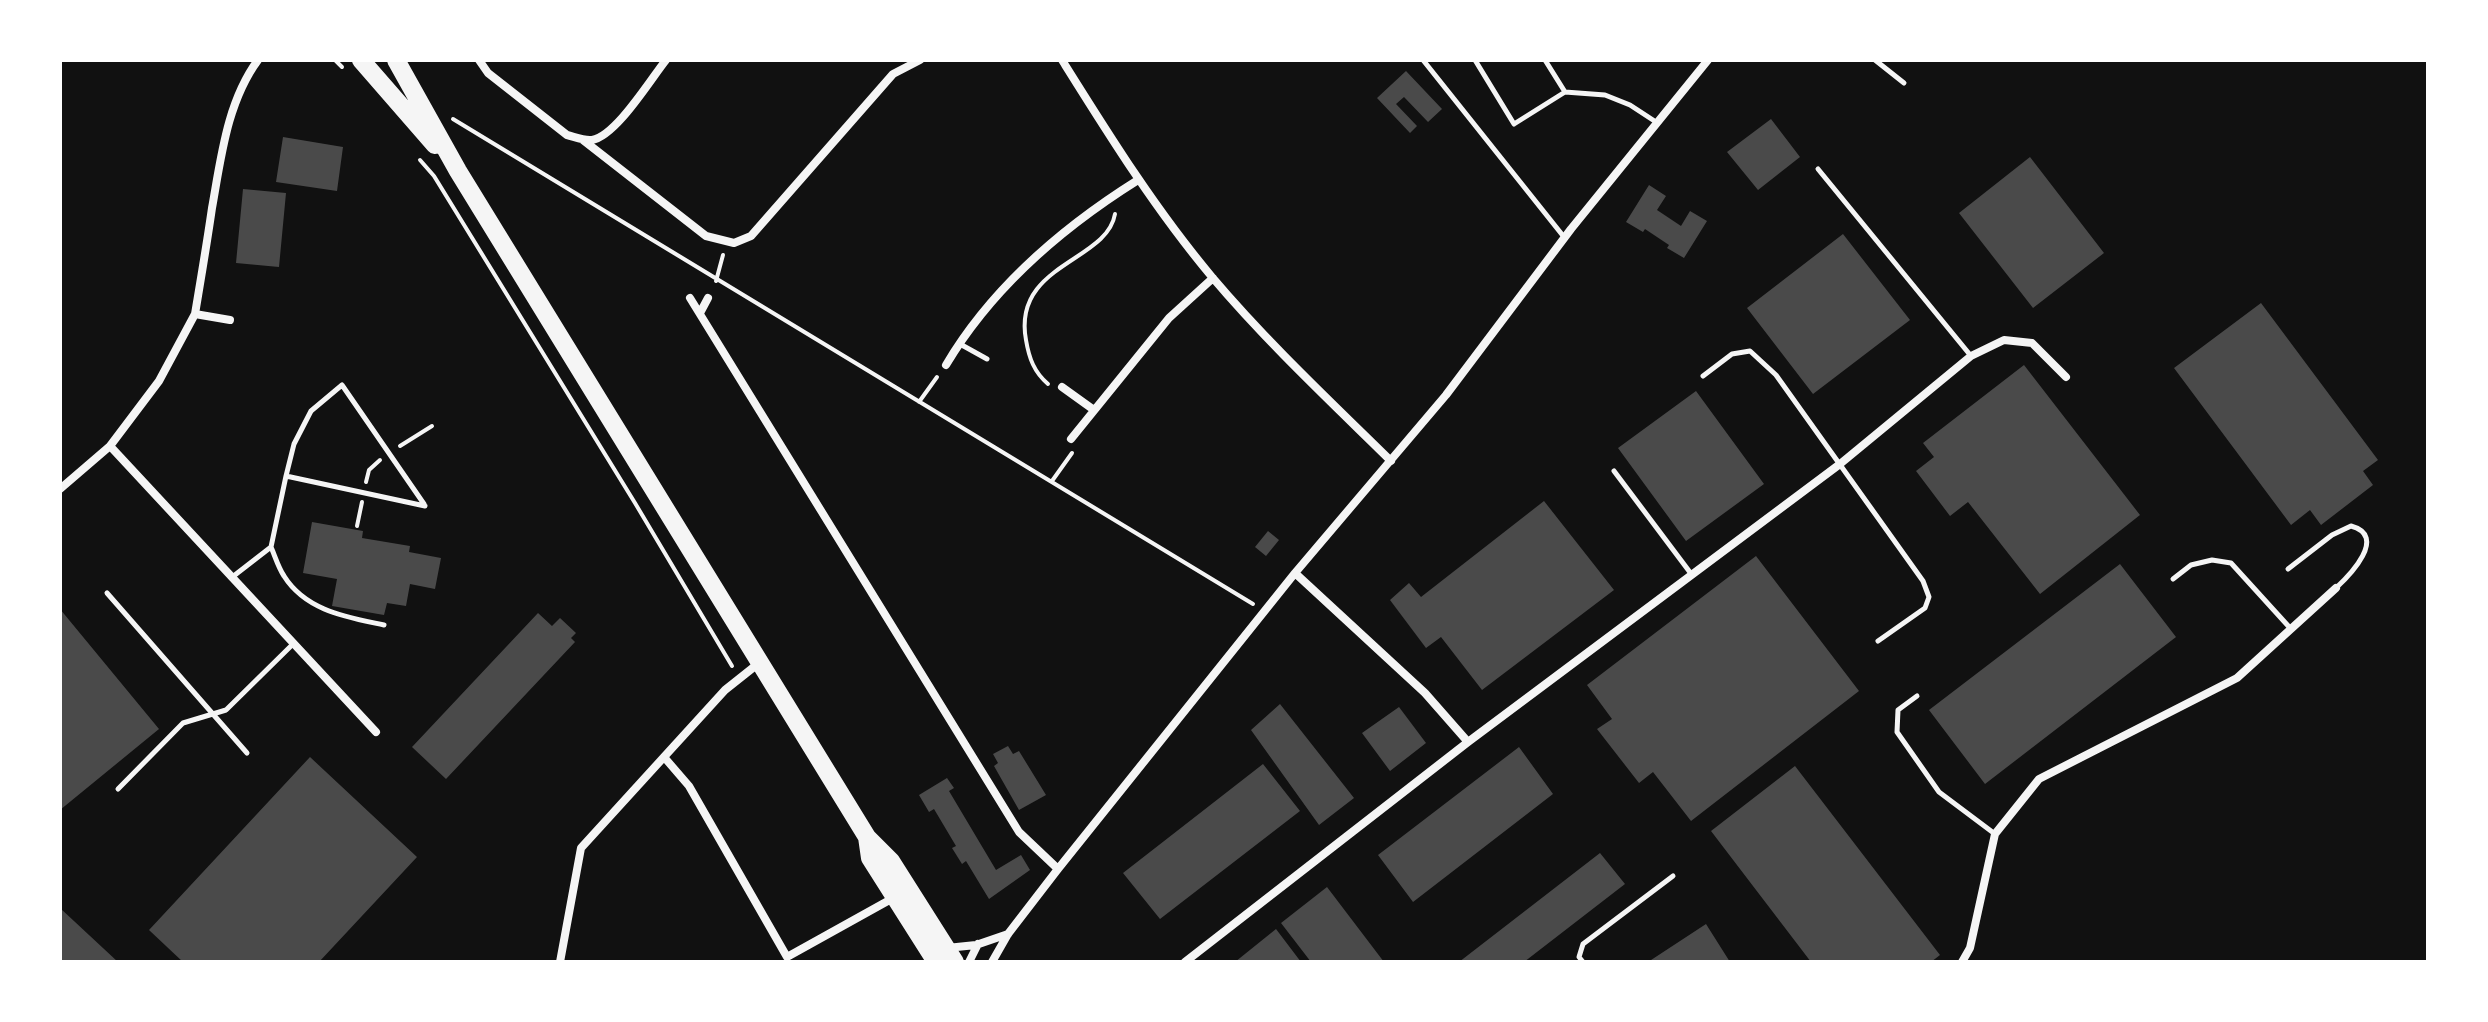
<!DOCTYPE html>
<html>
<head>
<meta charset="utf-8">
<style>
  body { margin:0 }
  #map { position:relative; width:2488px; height:1022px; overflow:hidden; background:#111; font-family:Bitter,serif }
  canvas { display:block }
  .frame { position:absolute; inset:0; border:62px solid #fff; pointer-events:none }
</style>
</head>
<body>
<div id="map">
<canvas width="2488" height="1022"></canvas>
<div class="frame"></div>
</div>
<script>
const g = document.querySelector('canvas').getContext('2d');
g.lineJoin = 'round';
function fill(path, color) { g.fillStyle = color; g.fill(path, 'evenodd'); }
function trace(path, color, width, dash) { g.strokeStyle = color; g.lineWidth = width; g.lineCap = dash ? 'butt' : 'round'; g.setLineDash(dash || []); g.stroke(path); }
const building = new Path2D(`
  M1406,71L1442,109L1428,122L1404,97L1396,104L1417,126L1410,133L1377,98Z
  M1771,119L1800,157L1758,190L1727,152Z
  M283,137L343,147L337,191L276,182Z
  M2030,157L2104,253L2033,308L1959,213Z
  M1649,185L1666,196L1657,210L1681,226L1690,211L1707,221L1684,258L1667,248L1669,245L1645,229L1643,232L1626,222Z
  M243,189L286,193L279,267L236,263Z
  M1843,234L1910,320L1813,394L1747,308Z
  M2261,303L2378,460L2363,471L2373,485L2321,525L2310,510L2291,525L2174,368Z
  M2024,365L2140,515L2040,594L1968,502L1950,516L1916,471L1934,457L1923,443Z
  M1696,391L1764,484L1686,541L1618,448Z
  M1544,501L1614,590L1482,690L1441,637L1426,648L1390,600L1409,583L1421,597Z
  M312,522L363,531L362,538L410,546L409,552L441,558L435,589L410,584L406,606L387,603L384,615L332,606L337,579L303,573Z
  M1268,531L1279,540L1266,556L1255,547Z
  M1756,556L1859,691L1691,821L1653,772L1639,783L1597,729L1612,719L1587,685Z
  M2120,564L2176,637L1985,784L1929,710Z
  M60,609L159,729L60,810Z
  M538,613L552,626L560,618L576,633L571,638L575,642L446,779L412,747Z
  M1280,704L1354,798L1319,825L1251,730Z
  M1399,707L1426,743L1390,771L1362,733Z
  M1008,746L1013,754L1019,751L1046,795L1019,810L994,766L998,763L993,754Z
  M1519,747L1553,794L1413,902L1378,855Z
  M310,757L417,857L319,962H183L149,930Z
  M1263,764L1300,811L1160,919L1123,873Z
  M1795,766L1940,955L1931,962H1811L1711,831Z
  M947,778L954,788L949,791L996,870L1021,855L1030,870L989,899L966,861L962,864L952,848L956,846L934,809L929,812L919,795Z
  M1600,853L1625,884L1524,962H1459Z
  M1327,887L1384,962H1311L1281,923Z
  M60,908L118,962H60Z
  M1706,924L1730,962H1648Z
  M1276,929L1301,962H1235Z`);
const path = new Path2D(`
  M335,60L342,67
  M453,119L1253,604
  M420,160L434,176L635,503L732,666
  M716,281L723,255
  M1048,384C1034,372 1029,358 1026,340C1012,264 1107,262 1115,214
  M919,402L937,377
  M400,446L432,426
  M1052,481L1072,453
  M366,482L369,470L380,460
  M357,526L362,502`);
const service = new Path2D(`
  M1423,60L1564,237
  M1475,60L1514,124L1565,92L1605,95L1630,105L1656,122
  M1545,60L1565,92
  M1875,60L1904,83
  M1818,169L1971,356
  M960,344L987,359
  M1703,376L1732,354L1750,351L1776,375L1923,581L1929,597L1925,608L1878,641
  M1614,471L1692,575
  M286,476L294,444L311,411L342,385L424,504
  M271,547C275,556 278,567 284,576C306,611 347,617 384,625
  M2288,569L2332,535L2351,526C2388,536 2350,575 2336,588
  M231,578L271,547L286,476L425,506
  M2173,579L2191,565L2212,560L2231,563L2291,629
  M107,593L247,753
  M1917,696L1898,710L1897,732L1939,792L1995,834
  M118,789L183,723L226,710L293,644
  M1583,962L1579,957L1583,944L1673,876`);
const minor = new Path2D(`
  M479,60L488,73L567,135C575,137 584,141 592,140C616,136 650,80 666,60
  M1062,60C1109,135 1155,209 1212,277C1267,342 1330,401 1391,461
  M583,140L706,236L734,243L751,236L893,74L920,60
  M690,298L1019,832L1058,869
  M700,313L708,298
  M195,314L159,381L110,446L376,732
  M230,320L195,314C201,278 207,243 212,208C221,158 227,102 258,60
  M946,365C991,289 1063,227 1138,180
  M1062,387L1094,410
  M1071,439L1169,318L1213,278
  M60,489L110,446
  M1295,573L1425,693L1468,742
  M664,757L689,786L787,957L895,897
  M947,948L976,945L1008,934
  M560,962L581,848L725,690L759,663
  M969,962L978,944
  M992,962L1008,934L1058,869L1295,573L1446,395L1571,229L1708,60
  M1185,962L1468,742L1840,464L1971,356L2004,340L2032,343L2066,377
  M1962,962L1970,948L1995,834L2039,779L2237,678L2336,588`);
const primary = new Path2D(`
  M361,60L435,145
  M396,60L458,171L867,837L891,861L955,962
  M867,837L870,858L936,962`);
fill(building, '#4a4a4a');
trace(path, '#f5f5f5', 4);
trace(service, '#f5f5f5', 5);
trace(minor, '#f5f5f5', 8);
trace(primary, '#f5f5f5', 18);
</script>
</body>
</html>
